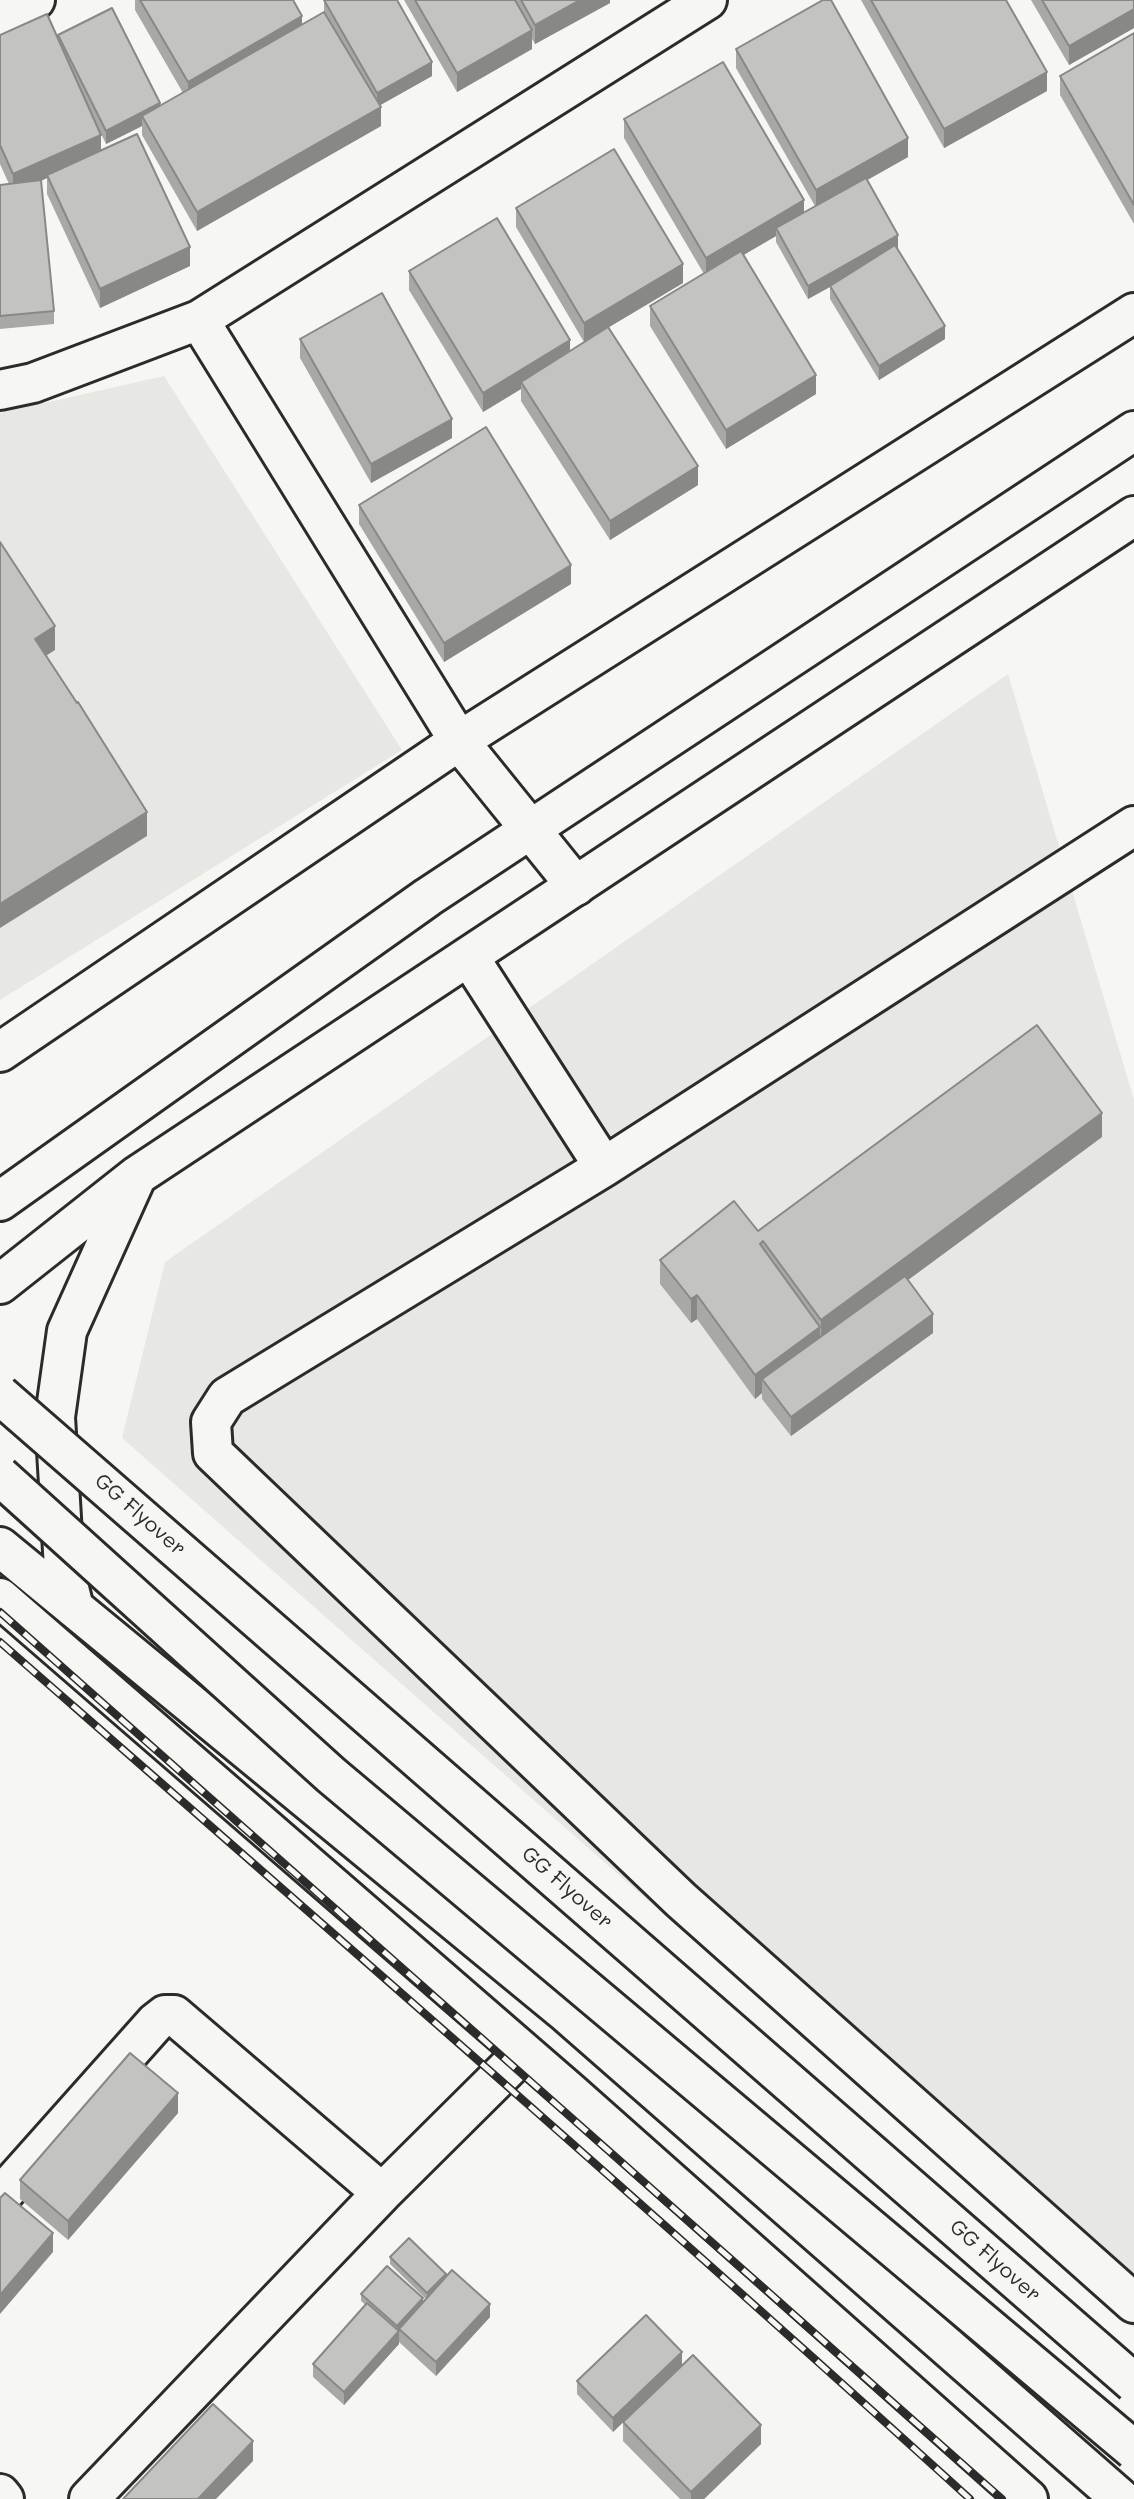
<!DOCTYPE html>
<html>
<head>
<meta charset="utf-8">
<style>
  body { margin:0 }
  canvas { display:block; background:#f6f6f2 }
</style>
</head>
<body>
<canvas width="1134" height="2499"></canvas>
<script>
const g = document.querySelector('canvas').getContext('2d');
g.lineJoin = 'round';
function fill(path, color) { g.fillStyle = color; g.fill(path, 'evenodd'); }
function trace(path, color, width, dash) { g.strokeStyle = color; g.lineWidth = width; g.lineCap = dash ? 'butt' : 'round'; g.setLineDash(dash || []); g.stroke(path); }
function label(font, color, halo, rows, align = 'center') {
  g.font = font + ' Mali,sans-serif'; g.lineWidth = 5; g.setLineDash([]); g.textBaseline = 'middle'; g.strokeStyle = halo; g.fillStyle = color; for (const [text, x, y, turn = 0] of rows) {
    g.save(); g.translate(x, y); g.rotate((+turn || 0) * Math.PI / 180); g.textAlign = isNaN(turn) ? turn : align; if (halo) g.strokeText(text, 0, 0); g.fillText(text, 0, 0); g.restore();
  }
}
const built = new Path2D(`
  M164,376L402,750L0,1000V413Z
  M1008,674L1134,1100V2328L122,1438L165,1262Z`);
const street = new Path2D(`
  M0,21L35,0
  M199,320L459,741L576,886
  M0,390L33,383L199,320L707,0
  M1134,826L604,1167L227,1397L211,1422L213,1453L681,1900L1134,2303
  M469,957L604,1167
  M0,2197L156,2022L165,2015H174L382,2193
  M0,2494L4,2499
  M89,2499L382,2193L523,2053`);
const secondary = new Path2D(`
  M0,1052L459,741L1134,313
  M0,1201L428,897L1134,431
  M0,1284L138,1175L1134,516
  M0,1547L564,2011L1121,2499
  M0,1598L571,2093L1028,2499
  M74,1608L64,1568L55,1417L67,1331L135,1180`);
const rail = new Path2D(`
  M0,1612L1002,2499
  M0,1642C325,1926 650,2209 970,2499`);
const primaryBridge = new Path2D(`
  M0,1395L1134,2383
  M0,1476L331,1775L1134,2450`);
const wall = new Path2D(`
  M135,0H293L302,24L324,12V0L432,76L380,105L381,126L197,231L142,135V126L106,144L92,115L101,151L190,266L100,308L47,194V178L41,181L54,311V324L0,329V185L9,184L0,164V35L58,40V35L160,105L183,93L135,10Z
  M404,0H610V3L535,44L532,39V49L457,92Z
  M861,0H1006L1047,91L944,148Z
  M1031,0H1134V28L1069,65Z
  M1134,33V224L1060,95V76Z
  M736,49L908,157L867,180L898,249L945,339L879,380L830,299V287L808,299L776,242V236L743,255L816,394L726,449L650,326V306L704,274L624,138V119L804,212L815,206L736,68Z
  M516,208L683,283L609,327L698,485L610,540L521,401V389L483,412L409,290V271L570,351L584,342L516,227Z
  M300,339L452,438L371,483L300,358Z
  M359,505L571,584L444,662L359,524Z
  M1102,1137L908,1280L933,1333L791,1436L762,1399V1393L755,1399L697,1319L691,1323L660,1284V1260L758,1231Z
  M178,2113L68,2240L20,2199V2180Z
  M390,2257L446,2278L490,2317L436,2376L399,2342V2331V2344L344,2405L313,2377V2364L366,2305L361,2301V2294L423,2302L426,2299L390,2264Z
  M682,2365L761,2444L704,2499H680L623,2441V2422L613,2432L577,2394V2381Z`);
const shadedWall = new Path2D(`
  M580,0H610V3L535,44V25Z
  M1134,9V28L1069,65V46Z
  M302,16V35L188,101V82Z
  M532,30V49L457,92V73Z
  M432,62V76L377,107V93Z
  M1047,72V91L944,148V129Z
  M160,103V117L142,116V126L106,144V131Z
  M381,107V126L197,231V212Z
  M101,135V154L47,175V178L13,193V174Z
  M908,138V157L816,209V190Z
  M804,200V219L776,228V236L706,277V258Z
  M898,235V249L808,299V286Z
  M190,247V266L100,308V289Z
  M683,264V283L584,342V323Z
  M945,326V339L879,380V366Z
  M570,340V359L521,382V389L483,412V393Z
  M816,375V394L726,449V430Z
  M452,419V438L371,483V464Z
  M698,466V485L610,540V521Z
  M571,565V584L444,662V643Z
  M55,626V650L35,663V639Z
  M147,812V836L0,928V904Z
  M1102,1113V1137L821,1344V1320Z
  M697,1295V1319L691,1323V1299Z
  M933,1314V1333L791,1436V1417Z
  M820,1327V1351L762,1379V1393L755,1399V1375Z
  M178,2093V2113L68,2240V2221Z
  M53,2233V2252L0,2314V2295Z
  M446,2274V2281L427,2300V2293Z
  M423,2298V2304L399,2329V2344L344,2405V2392L397,2332V2326Z
  M490,2304V2317L436,2376V2362Z
  M682,2352V2366L613,2432V2418Z
  M761,2425V2444L704,2499H691V2492Z
  M253,2441V2461L216,2499H198Z`);
const building = new Path2D(`
  M140,0H293L302,16L188,82Z
  M324,0H397L432,62L377,93Z
  M415,0H515L532,30L457,73Z
  M521,0H580L535,25Z
  M823,0H831L908,138L816,190L736,49Z
  M871,0H1006L1047,72L944,129Z
  M1042,0H1134V9L1069,46Z
  M112,8L160,103L106,131L58,35Z
  M324,12L381,107L197,212L142,116Z
  M47,14L101,135L13,174L0,145V35Z
  M1134,33V205L1060,76Z
  M723,62L804,200L706,258L624,119Z
  M137,134L190,247L100,289L47,175Z
  M614,149L683,264L584,323L516,208Z
  M866,178L898,235L808,286L776,228Z
  M41,180L54,311L0,316V185Z
  M497,218L570,340L483,393L409,271Z
  M895,245L945,326L879,366L830,286Z
  M741,251L816,375L726,430L650,306Z
  M382,293L452,419L371,464L300,339Z
  M608,327L698,466L610,521L521,382Z
  M486,427L571,565L444,643L359,505Z
  M0,542L55,626L35,639L77,703L78,702L147,812L0,904Z
  M1037,1025L1102,1113L821,1320L763,1241L760,1244L820,1327L755,1375L697,1295L691,1299L660,1260L734,1201L758,1231Z
  M905,1276L933,1314L791,1417L762,1379Z
  M130,2053L178,2093L68,2221L20,2180Z
  M5,2193L53,2233L0,2295V2198Z
  M409,2238L446,2274L427,2293L390,2257Z
  M387,2266L423,2298L397,2326L361,2294Z
  M452,2270L490,2304L436,2362L399,2329Z
  M367,2303L399,2331L344,2392L313,2364Z
  M646,2315L682,2352L613,2418L577,2381Z
  M693,2355L761,2425L691,2492L623,2422Z
  M213,2404L253,2441L198,2499H123Z`);
const streetNames = [
  ["GG Flyover",140,1515,41],
  ["GG Flyover",567,1888,41],
  ["GG Flyover",995,2261,41]
];
fill(built, '#e7e7e3');
trace(street, '#2b2b2b', 44);
trace(secondary, '#2b2b2b', 44);
trace(street, '#f6f6f2', 38);
trace(secondary, '#f6f6f2', 38);
trace(rail, '#2b2b2b', 8);
trace(rail, '#f6f6f2', 5, [16]);
trace(primaryBridge, '#2b2b2b', 44, []);
trace(primaryBridge, '#f6f6f2', 38);
fill(wall, '#a8a8a5');
fill(shadedWall, '#888886');
fill(building, '#c3c3c0');
trace(building, '#888886', 2);
label('21px', '#2b2b2b', '#f6f6f2', streetNames);
</script>
</body>
</html>
